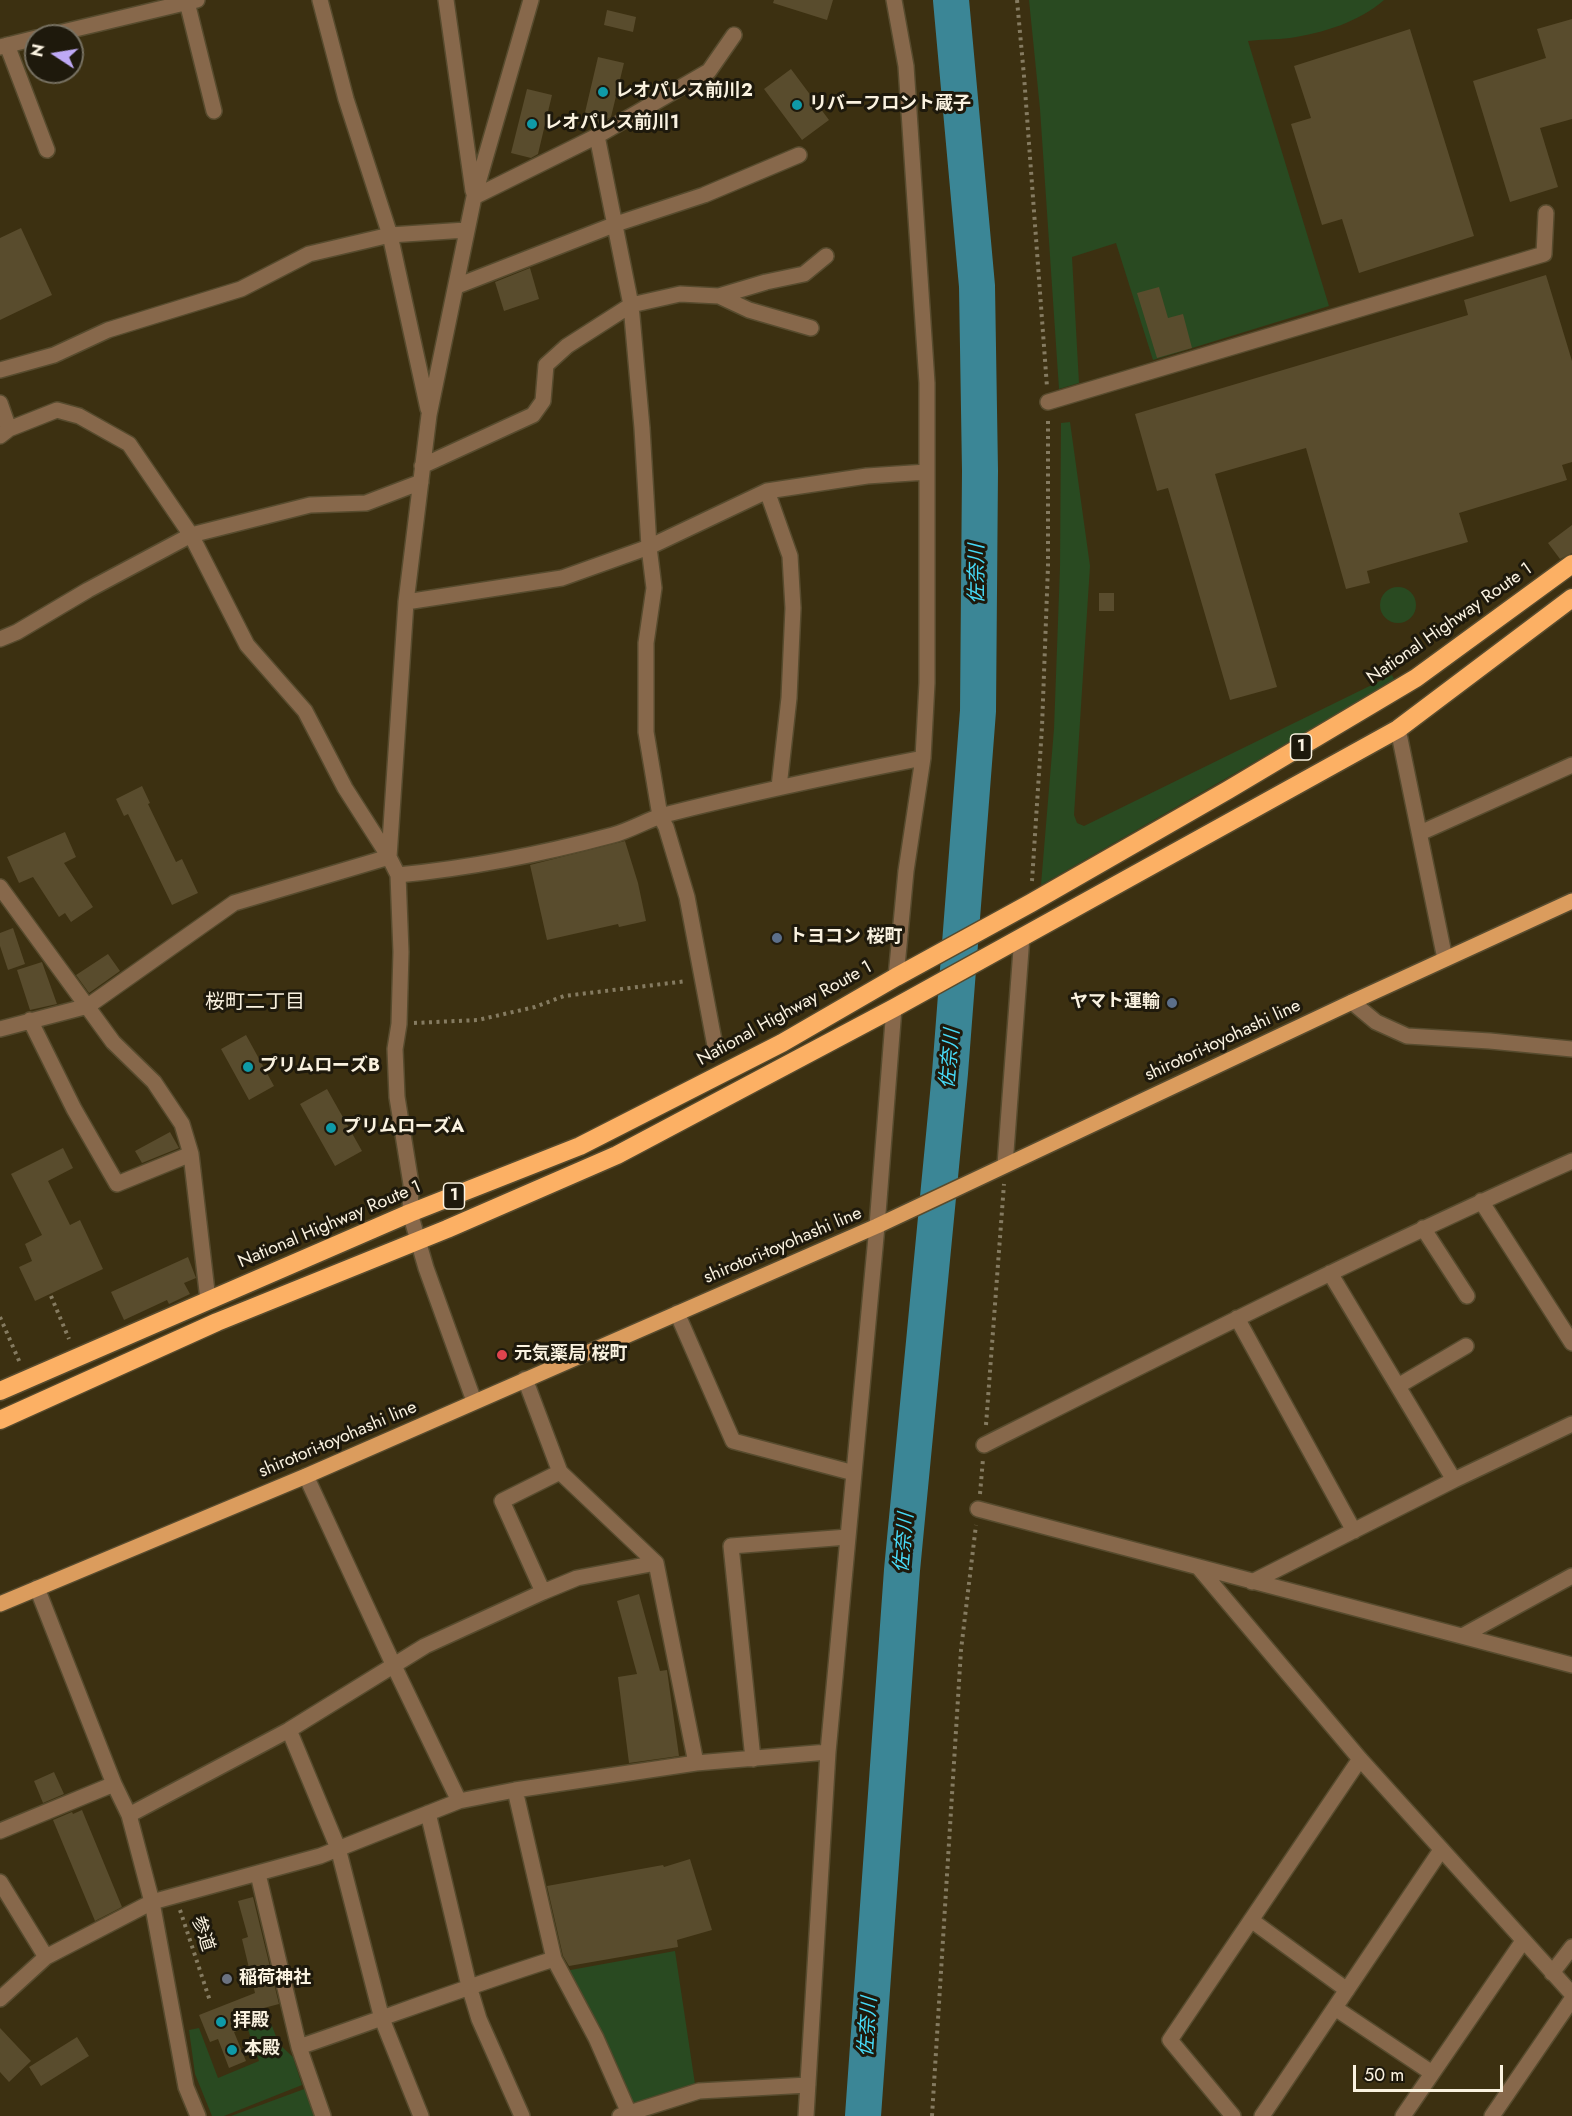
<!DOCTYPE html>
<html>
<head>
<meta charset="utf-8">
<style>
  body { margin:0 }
  #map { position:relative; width:1572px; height:2116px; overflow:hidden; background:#3c3011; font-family:Jost,sans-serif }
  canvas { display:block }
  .north { position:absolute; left:24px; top:24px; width:60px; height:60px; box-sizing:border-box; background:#1e190c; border:2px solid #767061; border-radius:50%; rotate:282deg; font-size:16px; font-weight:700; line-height:24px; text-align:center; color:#faf2e0 }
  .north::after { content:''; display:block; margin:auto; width:21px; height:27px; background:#bea9f5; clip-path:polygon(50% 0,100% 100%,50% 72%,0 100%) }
  .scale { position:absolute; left:1353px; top:2065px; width:150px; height:27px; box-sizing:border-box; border:3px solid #faf2e0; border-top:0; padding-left:8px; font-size:18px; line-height:21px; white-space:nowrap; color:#faf2e0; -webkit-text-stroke:4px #1e190c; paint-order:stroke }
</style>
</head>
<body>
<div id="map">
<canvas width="1572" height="2116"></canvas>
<div class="north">N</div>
<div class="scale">50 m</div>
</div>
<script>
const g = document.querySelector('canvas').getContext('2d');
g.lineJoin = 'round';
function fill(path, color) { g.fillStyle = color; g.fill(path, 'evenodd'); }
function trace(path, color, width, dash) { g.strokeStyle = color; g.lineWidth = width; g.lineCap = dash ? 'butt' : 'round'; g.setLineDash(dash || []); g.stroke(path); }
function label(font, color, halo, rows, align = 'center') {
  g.font = font + ' Jost,"Noto Sans JP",sans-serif'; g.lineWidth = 6; g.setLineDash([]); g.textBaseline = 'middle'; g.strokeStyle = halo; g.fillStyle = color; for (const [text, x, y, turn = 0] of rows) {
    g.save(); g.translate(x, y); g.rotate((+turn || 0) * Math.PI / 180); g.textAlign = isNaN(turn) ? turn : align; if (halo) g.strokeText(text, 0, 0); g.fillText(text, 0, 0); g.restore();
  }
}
const green = new Path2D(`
  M1029,0H1384C1359,22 1323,33 1290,38C1276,40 1262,39 1248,41L1329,306L1153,360L1116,243L1072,257L1079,383L1059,389L1040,109Z
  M1070,422L1090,566L1074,815L1077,823L1084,826L1392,675L1395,681L1041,885L1054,729L1060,567L1061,423Z
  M1380 605a18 18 0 1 1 36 0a18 18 0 1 1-36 0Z
  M675,1951L695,2084L635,2105L629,2101L565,1971Z
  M248,2016L262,2017L272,2026L279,2044L293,2057L302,2085L224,2116H212L195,2074L189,2030L199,2028L218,2078L259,2061L246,2024Z
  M307,2088L317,2116H231Z`);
const river = new Path2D(`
  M863,2116L902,1570L950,1073L978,711L980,471L977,286L951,0`);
const building = new Path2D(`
  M774,0H833L827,20L773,3Z
  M607,10L636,17L633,32L604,25Z
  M1572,19V119L1540,128L1558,187L1510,202L1473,81L1546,58L1537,29Z
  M1410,29L1474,236L1359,273L1342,219L1322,225L1291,124L1311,118L1294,66Z
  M598,57L624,63L611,117L597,125L583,121Z
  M791,69L829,120L802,140L764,89Z
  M527,89L552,95L538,154L531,158L511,153Z
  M21,228L52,295L0,320V238Z
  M530,268L539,299L504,311L495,282Z
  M1546,275L1572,361V462L1562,465L1567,480L1459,513L1468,542L1367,571L1370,583L1346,589L1306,448L1215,474L1277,687L1230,700L1168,488L1157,491L1135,414L1468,315L1464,300Z
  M1159,287L1168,318L1183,314L1192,348L1157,358L1137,293Z
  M1572,525V553L1560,559L1548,543Z
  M1099,593H1114V611H1099Z
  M142,786L150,803L148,804L176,862L182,859L198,893L172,905L128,814L124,816L116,799Z
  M65,832L76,857L64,863L93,907L71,922L65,913L59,917L33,877L19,883L7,857Z
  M625,841L638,883L646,921L619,927L618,924L547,940L530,865Z
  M13,928L25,964L8,970L0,946V933Z
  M108,954L120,971L89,993L76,975Z
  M42,962L57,1004L30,1010L17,970Z
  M246,1035L274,1086L249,1100L221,1049Z
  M327,1089L362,1151L335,1166L300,1104Z
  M170,1132L179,1148L142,1163L135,1151Z
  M63,1148L73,1168L48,1181L70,1225L80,1220L103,1269L35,1301L19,1267L32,1261L25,1244L42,1235L11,1174Z
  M188,1257L196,1278L184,1283L190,1294L169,1304L167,1300L124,1320L111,1292Z
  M639,1594L660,1671L667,1670L679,1756L629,1763L618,1677L637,1674L617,1601Z
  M54,1772L64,1794L43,1803L34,1781Z
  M82,1810L122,1907L95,1921L53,1820L72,1812L73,1814Z
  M690,1859L712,1930L677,1940L678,1947L569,1966L563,1956L547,1886L663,1865L664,1867Z
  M253,1897L279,2004L237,2015L242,2029L234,2032L246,2061L229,2068L218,2039L210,2042L199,2015L255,1993L242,1939L248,1937L238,1901Z
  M0,2028L31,2061L9,2082L0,2072Z
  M77,2037L89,2056L41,2086L29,2067Z`);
const path = new Path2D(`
  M1017,0L1024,76L1047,387
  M1032,881L1042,727L1048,566V418
  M414,1023L478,1020L535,1007L564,996L687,981
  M51,1296L69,1339
  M0,1317L20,1363
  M986,1425L1004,1184
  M980,1494L983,1459
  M180,1910L210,2001
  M932,2116L961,1650L976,1525`);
const minor = new Path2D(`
  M320,0L346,99L390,235L428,409
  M446,0L473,191
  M894,0L906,66L927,383V683L923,758L906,871L896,977
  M187,2L214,111
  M46,36L197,0
  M7,45L47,150
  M0,47L36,38
  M597,136L631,305L642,428L649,547L654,588L646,643V732L660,816L666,827L687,897L716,1051
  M474,197L597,136L709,71L734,35
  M457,286L616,224L704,195L799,155
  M719,296L749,310L811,328
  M0,370L54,355L108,330L241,289L309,254L390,235L466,230
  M1048,402L1544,254L1546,213
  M0,403L9,429
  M0,436L9,429L57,410L79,416L129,444L191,535L247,645L305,711L345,788L389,857L234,903L88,1006L0,1029
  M422,466L533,415L543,401L546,365L567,346L631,305L680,294L719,296L766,282L804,274L826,256
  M767,491L790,556L793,608L789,698L779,787
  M406,602L562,578L649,547L767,491L867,476L927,472
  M0,639L17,632L88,590L191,535L310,505L366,503L421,482
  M1398,729L1445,959
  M1420,833L1572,765
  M398,875C471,868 542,854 613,835C631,830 647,820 664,815C750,793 836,775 923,758
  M0,887L113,1042L154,1082L182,1124L191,1154L208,1300
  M1352,1002L1376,1022L1407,1036L1490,1041L1572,1049
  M30,1020L74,1109L117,1184L191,1154
  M1005,1165L1022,936
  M1481,1201L1572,1343
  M1423,1228L1467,1296
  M1330,1273L1454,1480
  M677,1313L733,1441L854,1473
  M1237,1318L1354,1531
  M525,1379L560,1472L656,1563L696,1763
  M1398,1386L1466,1346
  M474,1401L426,1268L410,1213L411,1184L397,1097L395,1049L399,1024L401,952L398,875L389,857L406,602L429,415L474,197L531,0
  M984,1445C1179,1347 1373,1249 1572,1161
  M306,1476L394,1666L459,1801
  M978,1509L1572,1665
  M1199,1568L1360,1759L1572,1994
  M1252,1582L1454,1480L1572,1424
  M37,1588L114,1784L129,1815L152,1902L186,2087L198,2116
  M543,1592L502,1501L560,1472
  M1464,1635L1572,1576
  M289,1730L338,1848L382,2019L421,2116
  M753,1759L731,1546L848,1537
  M515,1790L554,1959L596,2038L629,2113
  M428,1813L469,1986L479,2019L522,2116
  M129,1815L289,1730L425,1646L543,1592L577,1578L656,1563
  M0,1831L114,1784
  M258,1874L299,2047L323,2116
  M0,1882L46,1957
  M1251,1920L1347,1990
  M1552,1973L1572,1947
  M0,1999L46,1957L152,1902L320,1856L459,1801L515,1790L696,1763L828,1752
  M1335,2008L1432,2073
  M299,2047C384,2018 468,1986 554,1959
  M620,2116L699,2091L808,2085
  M806,2116L828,1752L877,1226L894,1008
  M1233,2116L1170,2040L1360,1759
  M1262,2116L1441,1850
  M1403,2116L1523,1941
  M1492,2116L1572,1999`);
const major = new Path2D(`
  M0,1604L306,1476L877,1226L1352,1002L1572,901`);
const highway = new Path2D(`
  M0,1391L410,1213L580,1146L782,1043L896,977L1031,903L1228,790L1416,678L1572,564
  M0,1420L217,1322L447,1229L617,1155L894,1008L1398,729L1572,598`);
const markers = [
  [603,92,6,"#0f9aa8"],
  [797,105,6,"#0f9aa8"],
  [532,124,6,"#0f9aa8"],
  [777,938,6,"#5c6f8a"],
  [1172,1003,6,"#5c6f8a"],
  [248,1067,6,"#0f9aa8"],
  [331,1128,6,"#0f9aa8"],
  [502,1355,6,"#e0444e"],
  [227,1979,6,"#6b7280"],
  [221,2022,6,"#0f9aa8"],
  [232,2050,6,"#0f9aa8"]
];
const shields = [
  [1301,747,21],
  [454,1196,21]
];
const shieldNames = [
  ["1",1301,747],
  ["1",454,1196]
];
const poiNames = [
  ["レオパレス前川2",615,92],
  ["リバーフロント蔵子",809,105],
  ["レオパレス前川1",544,124],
  ["トヨコン 桜町",789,938],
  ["ヤマト運輸",1160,1003,"right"],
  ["プリムローズB",260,1067],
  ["プリムローズA",343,1128],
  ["元気薬局 桜町",514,1355],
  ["稲荷神社",239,1979],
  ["拝殿",233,2022],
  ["本殿",244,2050]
];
const streetNames = [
  ["National Highway Route 1",1450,624,-35],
  ["National Highway Route 1",785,1014,-29],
  ["shirotori-toyohashi line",1223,1041,-25],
  ["National Highway Route 1",330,1225,-23],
  ["shirotori-toyohashi line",783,1246,-23],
  ["shirotori-toyohashi line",338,1440,-23],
  ["参道",202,1934,72]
];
const waterNames = [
  ["佐奈川",978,574,-90],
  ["佐奈川",951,1059,-85],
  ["佐奈川",905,1543,-85],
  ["佐奈川",869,2027,-86]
];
const neighbourhoodNames = [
  ["桜町二丁目",255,1003]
];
fill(green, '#294a21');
trace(river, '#3b8696', 36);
fill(building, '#594c2d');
trace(minor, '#574b2e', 18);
trace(major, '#574b2e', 18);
trace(highway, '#574b2e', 21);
trace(path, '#857b61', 4, [3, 4.5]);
trace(minor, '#87684b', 15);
trace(major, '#db9c5d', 15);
trace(highway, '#fcb064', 18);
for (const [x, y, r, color] of markers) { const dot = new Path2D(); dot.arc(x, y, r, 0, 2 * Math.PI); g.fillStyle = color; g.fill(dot); trace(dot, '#1e190c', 2); }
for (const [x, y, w] of shields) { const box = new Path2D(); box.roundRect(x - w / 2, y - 13, w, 26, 4.5); g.fillStyle = '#1e190c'; g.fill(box); trace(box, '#faf2e0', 1.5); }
label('bold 16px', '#faf2e0', null, shieldNames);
label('bold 18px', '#faf2e0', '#1e190c', poiNames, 'left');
label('18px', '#faf2e0', '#1e190c', streetNames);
label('italic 20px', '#47daf7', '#1e190c', waterNames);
label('20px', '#faf2e0', '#1e190c', neighbourhoodNames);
</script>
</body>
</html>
